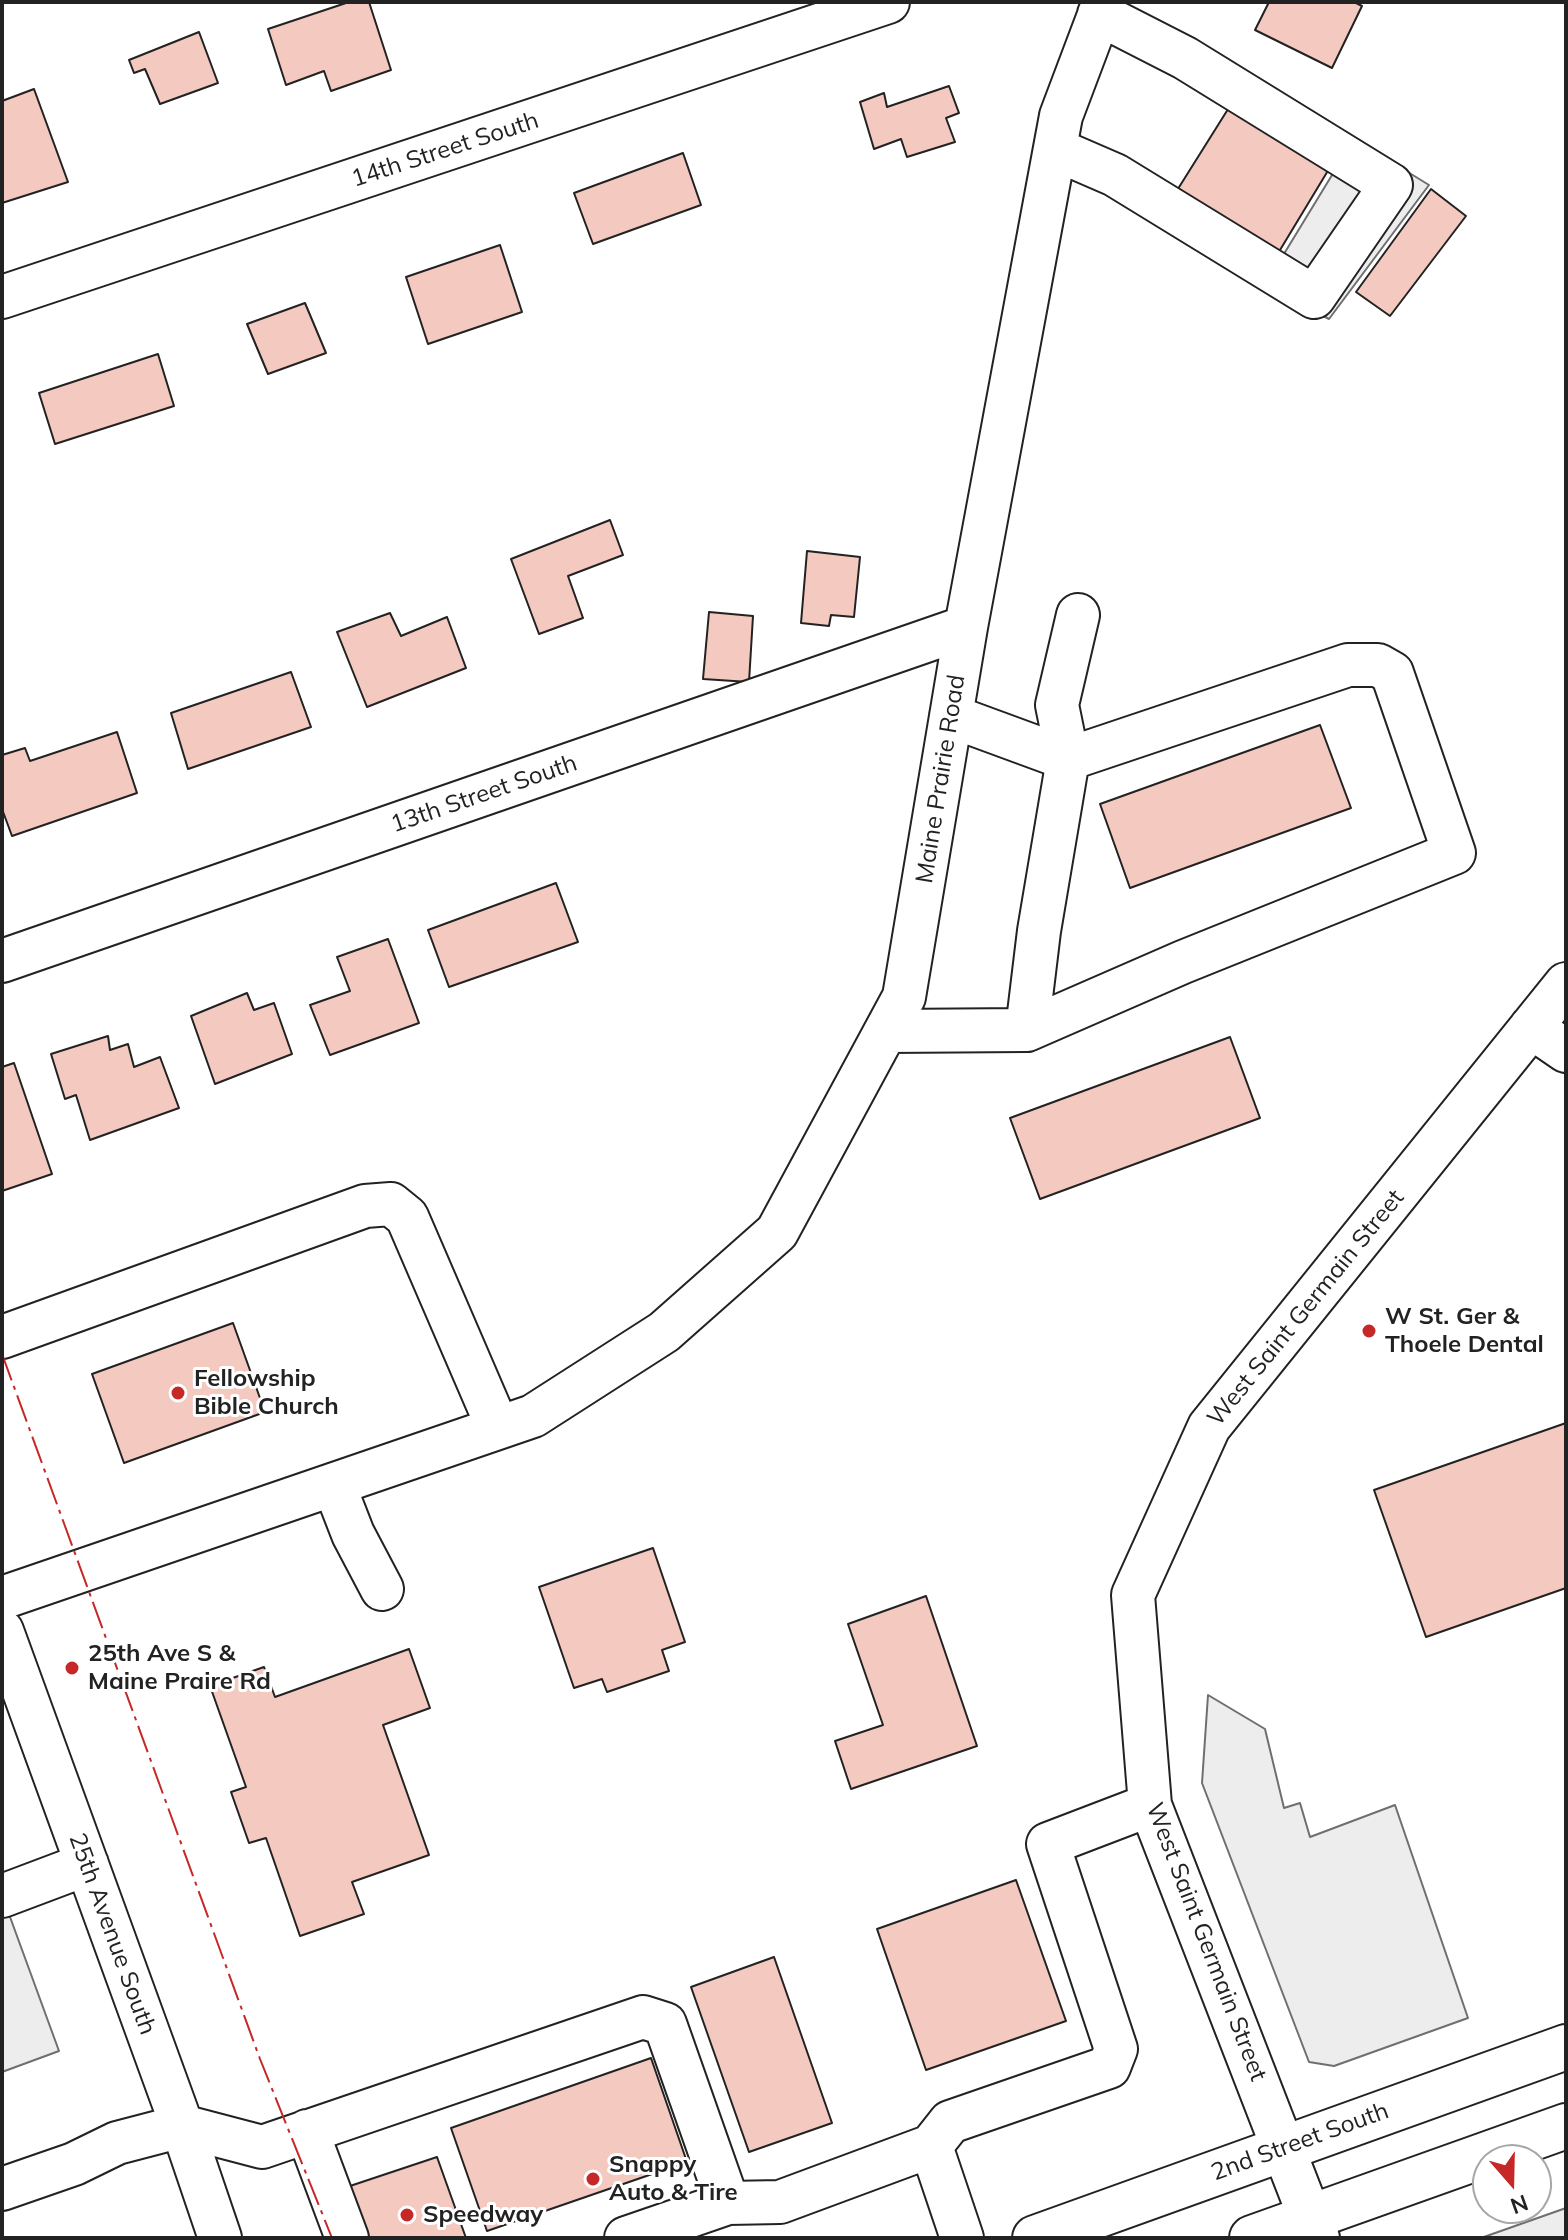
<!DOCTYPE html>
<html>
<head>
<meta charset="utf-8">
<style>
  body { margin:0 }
  #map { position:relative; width:1568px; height:2240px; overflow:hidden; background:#fff; font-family:Mulish,sans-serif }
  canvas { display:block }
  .frame { position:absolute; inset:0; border:4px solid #222; pointer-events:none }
  .north { position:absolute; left:1472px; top:2144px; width:80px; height:80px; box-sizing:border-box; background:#fff; border:2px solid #a7a7a7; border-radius:50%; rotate:160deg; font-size:22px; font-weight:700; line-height:32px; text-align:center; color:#222 }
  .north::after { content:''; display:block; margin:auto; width:28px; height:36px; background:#c62828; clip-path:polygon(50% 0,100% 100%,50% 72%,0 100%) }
</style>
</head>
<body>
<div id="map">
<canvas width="1568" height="2240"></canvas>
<div class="frame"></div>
<div class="north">N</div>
</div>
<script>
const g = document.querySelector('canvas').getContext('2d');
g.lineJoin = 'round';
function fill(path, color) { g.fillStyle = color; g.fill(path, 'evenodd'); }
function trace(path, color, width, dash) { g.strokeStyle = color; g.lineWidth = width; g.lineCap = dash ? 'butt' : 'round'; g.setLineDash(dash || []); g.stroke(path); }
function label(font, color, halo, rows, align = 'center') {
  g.font = font + ' Mulish,sans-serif'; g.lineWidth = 6; g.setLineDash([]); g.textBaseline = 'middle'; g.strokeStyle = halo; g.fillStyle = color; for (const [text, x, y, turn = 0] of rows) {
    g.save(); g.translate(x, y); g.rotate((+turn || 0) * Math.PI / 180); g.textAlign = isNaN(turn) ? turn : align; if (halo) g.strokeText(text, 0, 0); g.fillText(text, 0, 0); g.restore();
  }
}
const parking = new Path2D(`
  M1354,139L1429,185L1329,319L1265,285Z
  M1208,1695L1265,1729L1284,1808L1300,1803L1310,1837L1395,1805L1468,2018L1334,2066L1309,2062L1202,1783Z
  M2,1895L59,2051L2,2072Z
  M1566,2208V2238H1481Z`);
const building = new Path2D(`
  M349,2H369L391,70L331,91L324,71L286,85L268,29Z
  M1269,2H1354L1362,6L1332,68L1255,30Z
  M199,32L218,83L160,104L145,69L134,73L129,60Z
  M949,86L959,113L946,118L955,142L907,157L901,139L874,149L860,102L884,93L887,107Z
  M34,89L68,182L2,203V101Z
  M1235,98L1335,159L1277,255L1176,192Z
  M683,153L701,205L593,244L574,193Z
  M1431,189L1466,216L1390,316L1356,292Z
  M500,245L522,312L428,344L406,277Z
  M305,303L326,353L268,374L247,324Z
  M158,354L174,406L55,444L39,393Z
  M610,520L623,555L568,576L583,618L539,634L511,559Z
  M807,551L860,557L854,617L831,615L829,626L801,623Z
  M709,612L753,616L749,682L703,679Z
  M390,613L401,636L447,617L466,668L367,707L337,632Z
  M291,672L311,727L188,769L171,713Z
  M1320,725L1351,808L1130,888L1100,804Z
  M117,732L137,793L12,836L2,809V755L25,748L30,761Z
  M556,883L578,942L449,987L428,930Z
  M388,939L419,1023L330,1055L310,1005L350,991L337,957Z
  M247,993L254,1010L274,1003L292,1054L215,1084L191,1016Z
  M108,1036L110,1050L128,1044L134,1067L160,1057L179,1108L90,1140L76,1095L65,1099L51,1054Z
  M1230,1037L1260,1118L1040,1199L1010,1118Z
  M14,1063L52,1174L2,1191V1067Z
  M233,1323L265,1412L124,1463L92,1374Z
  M1566,1423V1588L1426,1637L1374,1490Z
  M653,1548L685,1642L662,1650L669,1671L607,1692L602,1679L574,1688L539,1587Z
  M926,1596L977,1746L851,1789L835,1741L883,1725L848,1624Z
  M409,1649L430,1708L383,1725L429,1855L352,1882L364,1914L300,1936L266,1838L249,1843L231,1792L246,1787L210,1686L264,1667L275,1697Z
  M1016,1880L1066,2021L926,2070L877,1929Z
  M774,1957L832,2123L749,2152L691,1987Z
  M651,2058L687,2162L487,2231L451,2128Z
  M437,2157L466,2238H362L344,2188Z`);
const minor = new Path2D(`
  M1055,149L1115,175L1314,297L1391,185L1185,58L1099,14
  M2,297L888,2
  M2,961L966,627
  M1531,1027L1566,1051
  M1027,1030L1039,931L1068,759L1057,705L1078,615
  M886,1031L1027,1030L1183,962L1454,853L1392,673L1378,665H1348L1068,759L951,716
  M2,1337L365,1206L391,1204L407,1217L498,1428
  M334,1485L353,1534L382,1589
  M2,1598L533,1416L664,1332L777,1232L904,997L966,627L1061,116L1104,2
  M2,1631L182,2126L220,2238
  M2,1896L87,1864
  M307,2131L347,2238
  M2,2189L74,2164L117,2143L182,2126L262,2147L643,2017L665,2024L728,2203
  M626,2238L728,2203L780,2202L931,2146
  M962,2238L931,2146L950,2122L1109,2067L1116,2049L1048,1844L1150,1805
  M1318,2238L1150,1805L1133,1595L1209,1427L1566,984`);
const major = new Path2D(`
  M1035,2238L1566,2047
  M1252,2238L1566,2126`);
const power = new Path2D(`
  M2,1354L260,2059L332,2238`);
const markers = [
  [1369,1331,8,"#c62828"],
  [178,1393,8,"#c62828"],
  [72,1668,8,"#c62828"],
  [593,2179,8,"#c62828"],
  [407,2215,8,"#c62828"]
];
const streetNames = [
  ["14th Street South",445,150,-18],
  ["Maine Prairie Road",941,779,-81],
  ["13th Street South",484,794,-19],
  ["West Saint Germain Street",1306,1308,-51],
  ["25th Avenue South",112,1934,70],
  ["West Saint Germain Street",1206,1942,69],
  ["2nd Street South",1300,2142,-20]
];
const poiNames = [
  ["W St. Ger &",1385,1317],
  ["Thoele Dental",1385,1345],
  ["Fellowship",194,1379],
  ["Bible Church",194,1407],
  ["25th Ave S &",88,1654],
  ["Maine Praire Rd",88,1682],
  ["Snappy",609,2165],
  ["Auto & Tire",609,2193],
  ["Speedway",423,2215]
];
fill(parking, '#ededed');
trace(parking, '#6f6f6f', 2);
fill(building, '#f3c9c0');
trace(building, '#222', 2);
trace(minor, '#222', 46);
trace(major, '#222', 48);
trace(minor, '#fff', 42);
trace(major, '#fff', 44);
trace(power, '#c62828', 2, [28, 6, 4, 6]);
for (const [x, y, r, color] of markers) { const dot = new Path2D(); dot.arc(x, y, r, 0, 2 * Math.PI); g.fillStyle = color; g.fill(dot); trace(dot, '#fff', 3); }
label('24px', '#222', '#fff', streetNames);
label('bold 24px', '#222', '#fff', poiNames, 'left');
</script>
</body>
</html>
